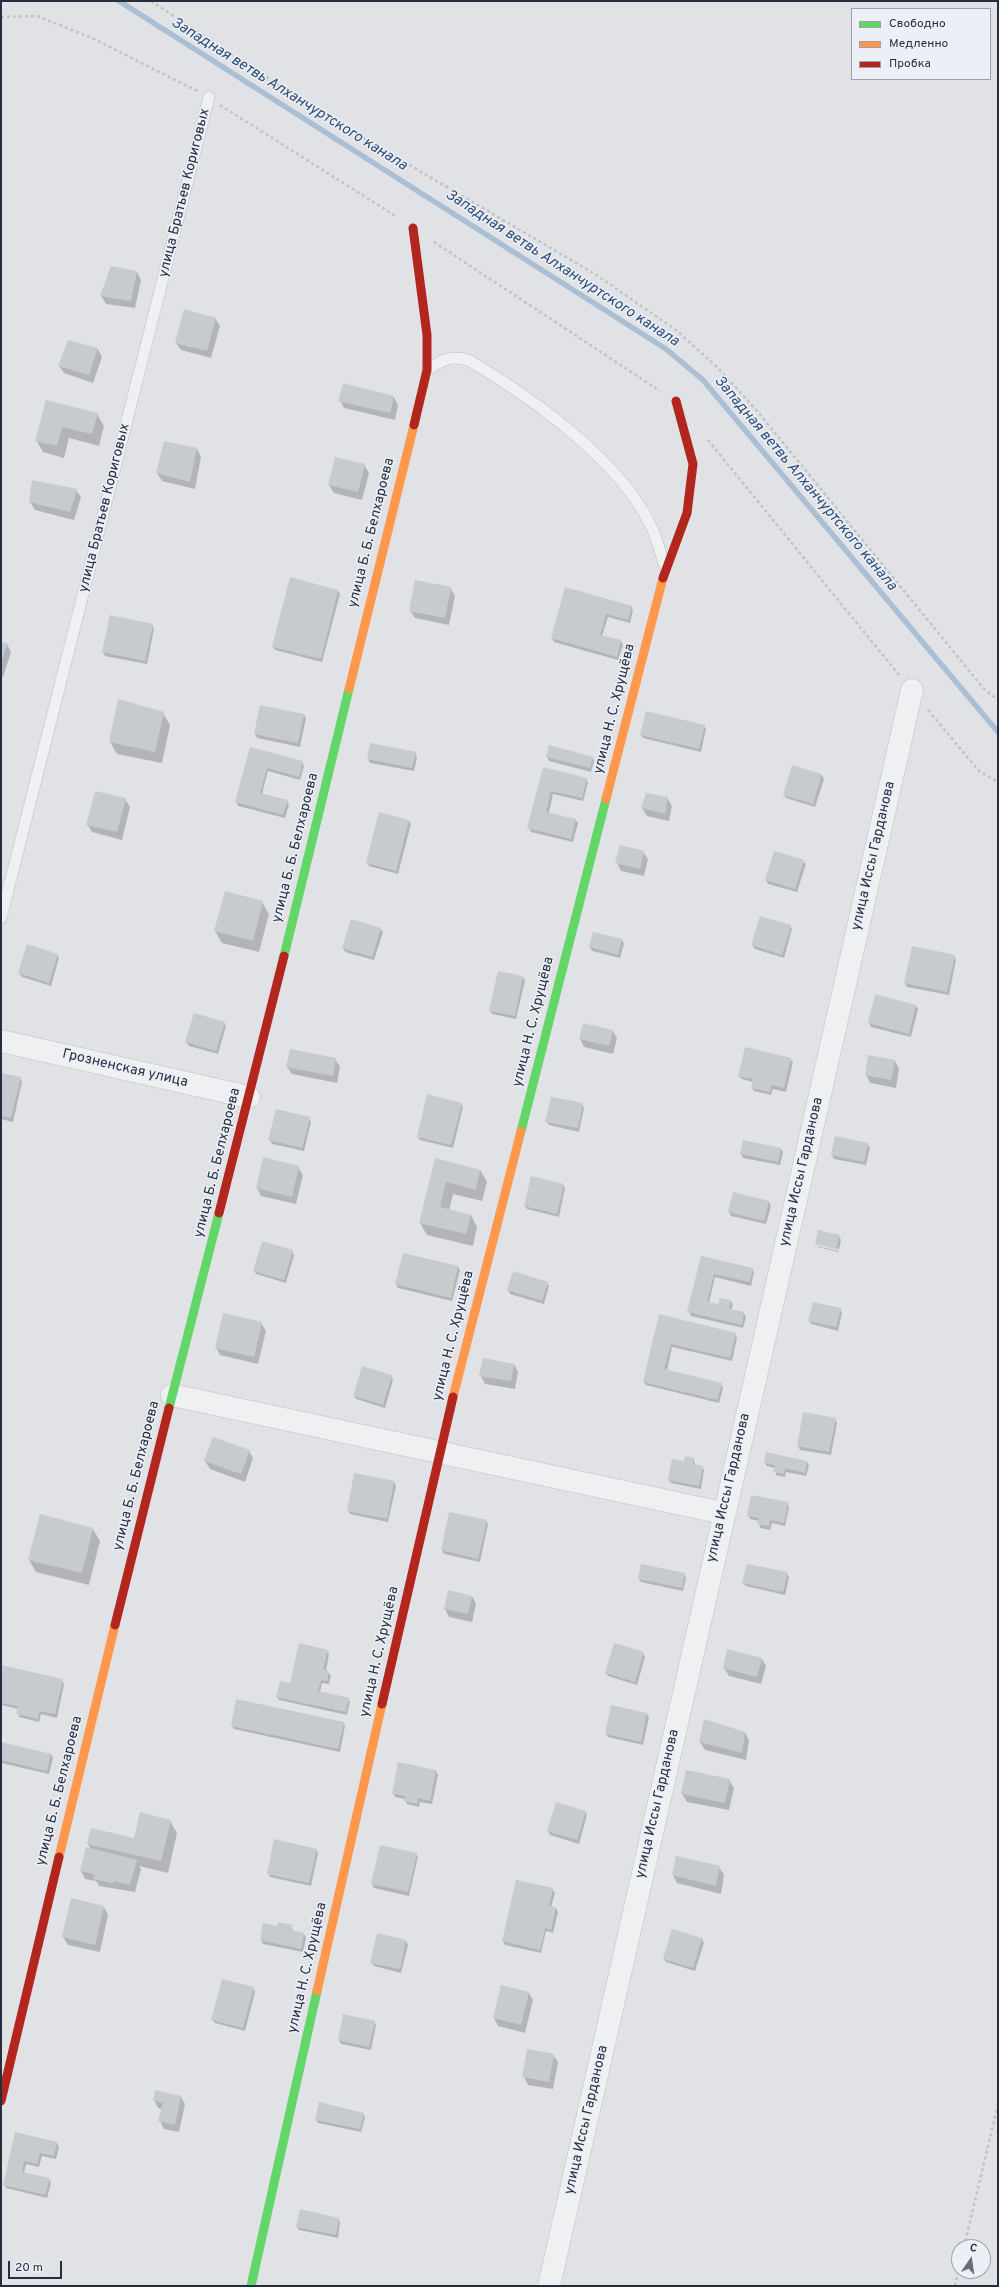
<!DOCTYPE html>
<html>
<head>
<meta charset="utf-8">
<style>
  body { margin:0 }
  #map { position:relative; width:999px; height:2287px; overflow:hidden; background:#e0e2e5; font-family:Overpass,sans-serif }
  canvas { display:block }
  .frame { position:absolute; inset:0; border:2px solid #252e40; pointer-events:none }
  .legend { position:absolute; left:851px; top:8px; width:140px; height:72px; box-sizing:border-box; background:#ecf0f6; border:1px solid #9ca2ad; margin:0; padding:5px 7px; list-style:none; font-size:12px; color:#252e40 }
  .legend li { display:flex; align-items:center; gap:8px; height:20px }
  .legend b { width:20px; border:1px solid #9ca2ad }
  .north { position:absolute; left:951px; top:2239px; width:40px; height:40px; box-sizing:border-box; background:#ecf0f6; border:1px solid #9ca2ad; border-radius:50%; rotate:13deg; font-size:11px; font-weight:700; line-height:16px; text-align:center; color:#252e40 }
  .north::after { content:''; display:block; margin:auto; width:14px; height:18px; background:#666d7a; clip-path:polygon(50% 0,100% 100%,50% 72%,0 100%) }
  .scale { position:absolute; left:8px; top:2261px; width:54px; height:18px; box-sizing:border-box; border:2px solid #252e40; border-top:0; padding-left:5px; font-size:12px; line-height:14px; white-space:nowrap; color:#252e40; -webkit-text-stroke:3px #ecf0f6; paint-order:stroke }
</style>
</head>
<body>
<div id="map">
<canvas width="999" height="2287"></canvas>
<div class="frame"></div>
<ul class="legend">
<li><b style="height:5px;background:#63d668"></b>Свободно</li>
<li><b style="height:5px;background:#ff974d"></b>Медленно</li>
<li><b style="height:5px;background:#b3261e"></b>Пробка</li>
</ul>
<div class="north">С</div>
<div class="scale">20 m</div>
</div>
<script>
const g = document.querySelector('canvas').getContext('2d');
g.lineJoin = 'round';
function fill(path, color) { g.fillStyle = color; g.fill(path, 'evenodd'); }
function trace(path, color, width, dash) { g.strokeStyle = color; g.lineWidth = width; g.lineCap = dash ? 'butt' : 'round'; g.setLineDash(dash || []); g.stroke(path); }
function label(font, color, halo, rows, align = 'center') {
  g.font = font + ' Overpass,sans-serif'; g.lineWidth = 3; g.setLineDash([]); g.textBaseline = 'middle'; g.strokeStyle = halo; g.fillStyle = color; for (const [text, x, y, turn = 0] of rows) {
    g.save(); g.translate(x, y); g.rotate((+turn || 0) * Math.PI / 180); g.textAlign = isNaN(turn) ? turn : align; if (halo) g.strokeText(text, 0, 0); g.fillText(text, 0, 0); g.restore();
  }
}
const shadow = new Path2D(`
  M111,267L137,272L141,280L135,308L106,304L101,296Z
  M215,318L220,326L211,358L181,350L176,343Z
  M69,341L98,349L102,357L93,383L64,373L59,366Z
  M394,397L398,405L395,420L344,408L340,400Z
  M46,401L97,414L104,426L99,446L69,438L64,458L43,452L36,440Z
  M165,442L197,449L201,457L195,489L162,481L157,473Z
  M364,465L369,473L362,500L334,493L329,485Z
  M76,490L81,497L74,520L35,510L30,502Z
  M450,588L455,596L449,625L415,618L410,610Z
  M566,588L631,607L633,610L630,623L608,617L602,636L621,641L623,645L618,660L554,642L552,638Z
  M338,591L340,594L322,662L275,650L273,647Z
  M152,625L154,629L147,664L105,656L103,652Z
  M1,643L7,644L11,652L3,677L1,676Z
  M163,713L170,725L162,763L117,754L110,742Z
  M304,715L306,718L300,747L257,738L255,734Z
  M704,726L706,729L701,752L643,738L641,735Z
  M251,748L302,762L304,766L300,780L268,771L262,794L287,801L289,805L285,818L238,806L236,802Z
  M415,753L417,757L414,771L370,763L368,759Z
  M547,757H592L594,761L591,772L549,761Z
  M543,769L586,779L588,783L583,801L553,794L549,813L575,820L578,823L573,842L531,832L529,828Z
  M822,775L824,779L815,807L786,798L784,795Z
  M667,798L672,806L669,821L647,816L642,808Z
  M125,799L130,807L122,840L92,832L87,824Z
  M409,821L411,824L398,874L369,866L367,862Z
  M643,852L648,859L644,876L621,871L617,863Z
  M803,861L806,864L797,892L768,884L766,880Z
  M262,902L269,914L259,952L222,943L215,931Z
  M790,926L792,929L784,958L755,949L752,945Z
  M380,929L383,932L374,960L345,952L343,948Z
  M594,933L622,940L624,944L620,958L592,951L590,947Z
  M57,955L59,958L51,986L22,977L19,973Z
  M954,956L956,960L949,995L907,987L905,983Z
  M523,977L525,981L516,1019L492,1014L490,1010Z
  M916,1006L918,1009L911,1037L871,1027L869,1023Z
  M224,1023L226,1026L218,1054L189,1046L186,1042Z
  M612,1030L617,1038L613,1054L584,1047L580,1039Z
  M335,1059L340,1067L337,1083L292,1074L287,1067Z
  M790,1059L793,1062L786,1092L773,1089L771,1095L754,1091L752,1088L753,1082L742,1079L739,1076Z
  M895,1061L899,1069L896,1088L870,1083L866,1075Z
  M1,1074L20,1078L22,1082L13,1122L1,1119Z
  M461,1104L463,1107L453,1148L420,1140L418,1137Z
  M582,1104L584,1108L579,1132L549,1125L546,1121Z
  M309,1118L311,1122L304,1151L272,1144L270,1140Z
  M835,1137L867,1144L870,1147L866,1165L834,1159L832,1155Z
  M781,1149L783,1152L780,1165L743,1158L741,1154Z
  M436,1159L480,1170L487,1182L482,1201L453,1194L449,1210L471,1215L477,1227L473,1246L427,1235L420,1223Z
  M298,1167L303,1175L296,1204L261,1196L257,1188Z
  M563,1185L565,1188L559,1217L527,1209L525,1206Z
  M769,1202L771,1206L766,1224L731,1216L729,1212Z
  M839,1236L841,1240L839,1249L817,1244V1246L839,1251L838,1252L818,1247L816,1244Z
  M292,1251L294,1255L286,1283L256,1274L254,1270Z
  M701,1257L752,1269L754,1272L751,1286L715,1277L709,1303L719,1305L731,1301L733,1305L731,1310L744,1313L746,1317L743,1328L691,1316L689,1312Z
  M458,1267L460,1270L452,1301L398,1288L396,1284Z
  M547,1283L549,1286L544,1304L510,1294L508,1290Z
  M840,1309L842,1313L838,1331L811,1324L809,1321Z
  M660,1315L735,1334L737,1338L732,1361L672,1347L667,1371L721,1384L723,1388L719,1403L646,1385L644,1382Z
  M261,1323L266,1331L258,1364L220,1355L216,1347Z
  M514,1364L518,1372L515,1389L485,1384L481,1376Z
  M391,1376L393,1380L385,1408L356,1399L354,1396Z
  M835,1419L837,1423L831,1455L800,1450L798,1446Z
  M249,1451L253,1458L245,1482L210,1469L205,1461Z
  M694,1459L695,1465L702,1467L704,1470L701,1489L671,1483L669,1480L685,1462Z
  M807,1462L809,1466L806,1476L786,1472L785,1477L776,1475L775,1468L767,1466L765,1463Z
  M394,1482L396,1486L388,1522L350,1514L348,1510Z
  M787,1503L789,1507L785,1526L772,1523L770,1530L760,1528L759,1521L750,1519L748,1515Z
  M450,1513L486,1521L488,1524L480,1562L444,1554L442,1550Z
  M93,1529L100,1541L89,1585L36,1572L29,1560Z
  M787,1573L789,1577L785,1595L746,1586L743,1583Z
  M684,1574L686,1578L683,1591L641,1582L639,1578Z
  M472,1596L476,1604L472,1622L449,1617L445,1609Z
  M327,1651L329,1654L326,1671L331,1675L329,1684L322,1683L320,1692L348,1698L350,1702L347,1715L279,1700L277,1696Z
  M643,1653L645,1657L637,1685L608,1676L606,1673Z
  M762,1659L766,1666L761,1684L729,1676L724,1668Z
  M1,1666L62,1680L64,1684L57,1718L41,1714L39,1722L19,1717L18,1709L2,1705L1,1709Z
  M647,1714L649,1717L643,1745L608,1737L606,1734Z
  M343,1722L345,1726L340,1752L234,1729L232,1726Z
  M745,1732L749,1740L746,1760L705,1750L700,1742Z
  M1,1743L51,1754L53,1758L49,1774L1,1763Z
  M436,1771L438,1775L432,1804L420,1802L419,1807L407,1804L405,1799L395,1797L393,1793Z
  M729,1780L734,1788L729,1810L687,1802L682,1794Z
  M585,1812L587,1815L579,1844L550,1835L548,1831Z
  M170,1821L177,1833L168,1873L139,1866L141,1869L135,1892L99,1886L96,1881L85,1879L81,1871L91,1850L88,1844L135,1839Z
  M316,1849L318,1853L311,1886L270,1877L268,1873Z
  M416,1854L418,1857L409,1896L374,1888L372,1884Z
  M719,1867L724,1875L721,1894L677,1883L673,1875Z
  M552,1889L555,1893L551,1907L556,1908L558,1912L553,1933L546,1931L541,1953L505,1945L503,1941Z
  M104,1907L108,1915L100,1952L68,1945L63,1937Z
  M264,1924L278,1927L291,1926L293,1932L304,1934L306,1938L303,1952L263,1944L261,1940Z
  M673,1930L702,1939L704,1943L695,1971L666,1962L664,1959Z
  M378,1935L406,1941L408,1945L401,1973L374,1966L371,1962Z
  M502,1986L529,1993L533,2000L525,2033L498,2026L494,2018Z
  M253,1988L255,1992L245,2031L215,2023L212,2020Z
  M374,2022L376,2025L371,2050L341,2044L339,2040Z
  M553,2055L558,2062L553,2089L528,2085L524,2077Z
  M181,2097L185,2104L179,2132L164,2129L160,2121L162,2109L158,2108L154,2100Z
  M363,2114L365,2117L361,2132L318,2123L316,2120Z
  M16,2133L57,2143L59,2147L56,2159L42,2156L39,2167L26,2164L24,2173L49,2179L51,2183L47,2198L6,2188L4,2184Z
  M338,2219L340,2222L338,2238L299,2230L297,2227Z`);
const stream = new Path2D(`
  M119,1L666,349L703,380L998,732`);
const building = new Path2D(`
  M111,266L137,271L131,301L100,296Z
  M184,309L216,318L207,351L175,343Z
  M68,340L98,348L89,375L58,366Z
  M343,383L394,396L390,413L338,401Z
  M46,400L98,413L92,434L62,427L57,446L35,441Z
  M164,441L197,448L190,482L156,473Z
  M335,457L365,464L358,492L328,485Z
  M32,480L77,489L70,512L29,502Z
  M290,577L338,590L321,659L272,647Z
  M415,580L451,587L445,618L409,611Z
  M565,587L632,606L628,620L606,614L600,635L621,640L617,657L551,638Z
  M110,615L153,624L145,661L102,652Z
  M1,642L8,643L1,662Z
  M118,699L164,712L155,752L109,742Z
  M260,705L304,714L298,743L254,734Z
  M646,711L705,725L699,749L640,735Z
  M370,743L416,752L412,768L367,759Z
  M549,745L593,757L590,768L546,757Z
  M250,747L303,761L299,777L267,768L260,793L288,800L283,815L235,802Z
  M792,765L822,774L813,804L783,795Z
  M543,767L587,778L582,798L551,791L546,812L576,819L571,839L527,828Z
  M95,791L126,798L117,832L86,825Z
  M646,793L668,797L665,814L641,808Z
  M379,812L409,820L396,871L366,863Z
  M620,845L644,851L640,869L615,863Z
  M774,851L804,860L795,889L765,880Z
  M225,891L263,901L253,941L214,931Z
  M760,916L791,925L782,955L751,945Z
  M351,919L381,928L372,957L342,948Z
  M593,932L622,939L618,955L589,947Z
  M27,944L58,954L49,983L18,973Z
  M912,946L955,955L947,992L904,983Z
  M498,971L523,976L515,1016L489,1011Z
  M875,994L916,1005L909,1034L868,1023Z
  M194,1013L225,1022L216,1051L185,1042Z
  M583,1023L613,1030L609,1046L579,1039Z
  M745,1047L791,1058L784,1088L771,1085L770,1092L751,1088L753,1079L738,1076Z
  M290,1049L336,1058L333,1076L286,1067Z
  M868,1055L895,1060L891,1080L865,1075Z
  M1,1073L21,1077L11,1118L1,1116Z
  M427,1094L462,1103L451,1145L417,1137Z
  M551,1097L583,1103L578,1128L545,1122Z
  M276,1109L310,1117L302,1148L268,1140Z
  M835,1136L868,1143L864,1162L831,1155Z
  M743,1140L781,1148L778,1162L740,1154Z
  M263,1157L299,1166L292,1197L256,1188Z
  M435,1158L480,1170L476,1190L446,1182L440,1207L471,1215L466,1234L419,1223Z
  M531,1176L564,1184L557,1214L524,1206Z
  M733,1192L769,1201L764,1221L728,1212Z
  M818,1230L840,1235L836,1249L815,1244Z
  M262,1241L293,1250L284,1280L253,1271Z
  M403,1253L458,1266L451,1298L395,1284Z
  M701,1256L753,1268L750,1282L714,1274L707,1302L718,1304L720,1298L731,1300L729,1309L744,1312L742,1325L687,1312Z
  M513,1271L548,1282L542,1301L507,1290Z
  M813,1302L841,1308L836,1327L808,1321Z
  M223,1313L262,1322L254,1357L215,1348Z
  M659,1314L736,1333L730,1358L671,1344L664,1369L722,1383L717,1400L643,1382Z
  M483,1358L514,1364L511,1381L479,1376Z
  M362,1366L392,1375L383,1405L353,1396Z
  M803,1412L836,1418L829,1452L797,1446Z
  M213,1437L250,1450L241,1474L204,1461Z
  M766,1452L807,1461L805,1473L785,1468L784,1474L773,1472L775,1465L764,1463Z
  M685,1456L694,1458L693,1464L703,1466L699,1486L668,1480L672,1459L684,1461Z
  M354,1473L394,1481L387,1519L347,1511Z
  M751,1495L788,1502L784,1523L770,1520L769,1526L757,1524L759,1518L747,1516Z
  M449,1512L487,1520L478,1559L441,1550Z
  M40,1514L93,1528L82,1573L28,1560Z
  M641,1564L685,1573L682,1588L638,1579Z
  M747,1564L788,1572L783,1592L742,1583Z
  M448,1590L472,1596L468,1614L444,1609Z
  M299,1643L328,1650L323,1669L329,1671L327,1681L321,1680L318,1691L349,1698L346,1712L276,1697L280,1681L290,1683Z
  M614,1643L644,1652L635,1682L605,1673Z
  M727,1649L762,1658L757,1677L723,1668Z
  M1,1665L63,1679L55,1714L39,1711L38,1719L16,1714L18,1706L1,1703Z
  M236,1699L344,1722L338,1749L231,1726Z
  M611,1705L647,1713L641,1742L605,1734Z
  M704,1719L745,1732L742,1753L699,1742Z
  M1,1742L51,1754L47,1771L1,1760Z
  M398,1762L436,1770L430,1801L418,1798L417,1804L404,1801L405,1796L392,1794Z
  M686,1770L730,1779L725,1803L681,1794Z
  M556,1802L586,1811L577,1840L547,1831Z
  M140,1812L171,1820L161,1861L87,1844L91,1828L134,1838Z
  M274,1839L317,1849L309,1883L267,1874Z
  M380,1845L417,1853L408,1892L371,1884Z
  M86,1847L137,1860L130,1885L114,1881L113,1883L93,1879L94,1874L80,1871Z
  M676,1856L720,1866L716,1886L672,1875Z
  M516,1880L553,1888L549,1906L556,1907L551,1930L545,1928L540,1950L502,1941Z
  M71,1898L104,1906L95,1945L62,1937Z
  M278,1922L292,1925L291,1930L304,1933L301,1949L260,1940L263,1923L277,1926Z
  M672,1929L702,1938L693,1968L663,1959Z
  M377,1933L406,1940L400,1969L370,1963Z
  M222,1979L254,1987L243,2028L211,2020Z
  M501,1985L529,1992L521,2025L493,2018Z
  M343,2014L375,2021L369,2047L338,2040Z
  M527,2049L554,2054L549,2082L522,2077Z
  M155,2090L181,2096L175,2125L158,2121L163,2103L153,2100Z
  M319,2102L364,2113L360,2129L315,2120Z
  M15,2132L57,2142L54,2156L40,2153L37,2164L24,2161L22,2172L50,2178L45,2195L3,2185Z
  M300,2209L339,2218L336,2235L296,2227Z`);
const path = new Path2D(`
  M151,1L321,113L595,274L676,330L717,367L758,412L984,689L998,700
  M1,17L37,16L92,38L197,91
  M220,105L397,217
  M434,242L660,391
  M708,440L899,675
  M928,710L979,771L998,782
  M964,2247L998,2104
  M955,2286L959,2268`);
const lane = new Path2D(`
  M427,370C442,360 452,354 470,361C532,398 619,459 651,526C657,538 660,553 665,566
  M1,918L209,97`);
const street = new Path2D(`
  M1,1041L249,1097
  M172,1395L723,1513
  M549,2286L912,690`);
const fast = new Path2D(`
  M284,956L349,689
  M521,1131L606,799
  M169,1408L219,1213
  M251,2286L317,1991`);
const slow = new Path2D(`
  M349,689L414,425
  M606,799L663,578
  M453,1397L521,1131
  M59,1857L115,1625
  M317,1991L382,1704`);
const jam = new Path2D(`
  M413,228L427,335V370L414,425
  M663,578L687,513L693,464L676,401
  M219,1213L284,956
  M115,1625L169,1408
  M382,1704L453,1397
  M1,2101L59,1857`);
const streetNames = [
  ["улица Братьев Кориговых",185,193,-76],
  ["улица Братьев Кориговых",105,508,-76],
  ["улица Б. Б. Белхароева",372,533,-76],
  ["улица Н. С. Хрущёва",615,709,-76],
  ["улица Б. Б. Белхароева",296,848,-76],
  ["улица Иссы Гарданова",874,856,-77],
  ["улица Н. С. Хрущёва",534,1022,-76],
  ["Грозненская улица",125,1069,13],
  ["улица Б. Б. Белхароева",218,1163,-76],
  ["улица Иссы Гарданова",802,1172,-77],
  ["улица Н. С. Хрущёва",454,1336,-76],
  ["улица Б. Б. Белхароева",137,1476,-76],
  ["улица Иссы Гарданова",729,1488,-77],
  ["улица Н. С. Хрущёва",380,1652,-77],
  ["улица Б. Б. Белхароева",60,1791,-76],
  ["улица Иссы Гарданова",658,1804,-77],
  ["улица Н. С. Хрущёва",308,1968,-77],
  ["улица Иссы Гарданова",587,2120,-77]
];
const waterNames = [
  ["Западная ветвь Алханчуртского канала",289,95,32],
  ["Западная ветвь Алханчуртского канала",562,269,33],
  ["Западная ветвь Алханчуртского канала",805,484,50]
];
fill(shadow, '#0003');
trace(stream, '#aabed4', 5.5);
fill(building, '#c7cace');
trace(lane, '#bdbfc3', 12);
trace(street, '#bdbfc3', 23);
trace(path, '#c2c3c8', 2.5, [3, 3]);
trace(lane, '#eff0f2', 11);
trace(street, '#eff0f2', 22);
trace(fast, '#63d668', 9);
trace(slow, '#ff974d', 9);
trace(jam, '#b3261e', 9);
label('14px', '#252e40', '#ecf0f6', streetNames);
label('italic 15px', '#2b4c79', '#ecf0f6', waterNames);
</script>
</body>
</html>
